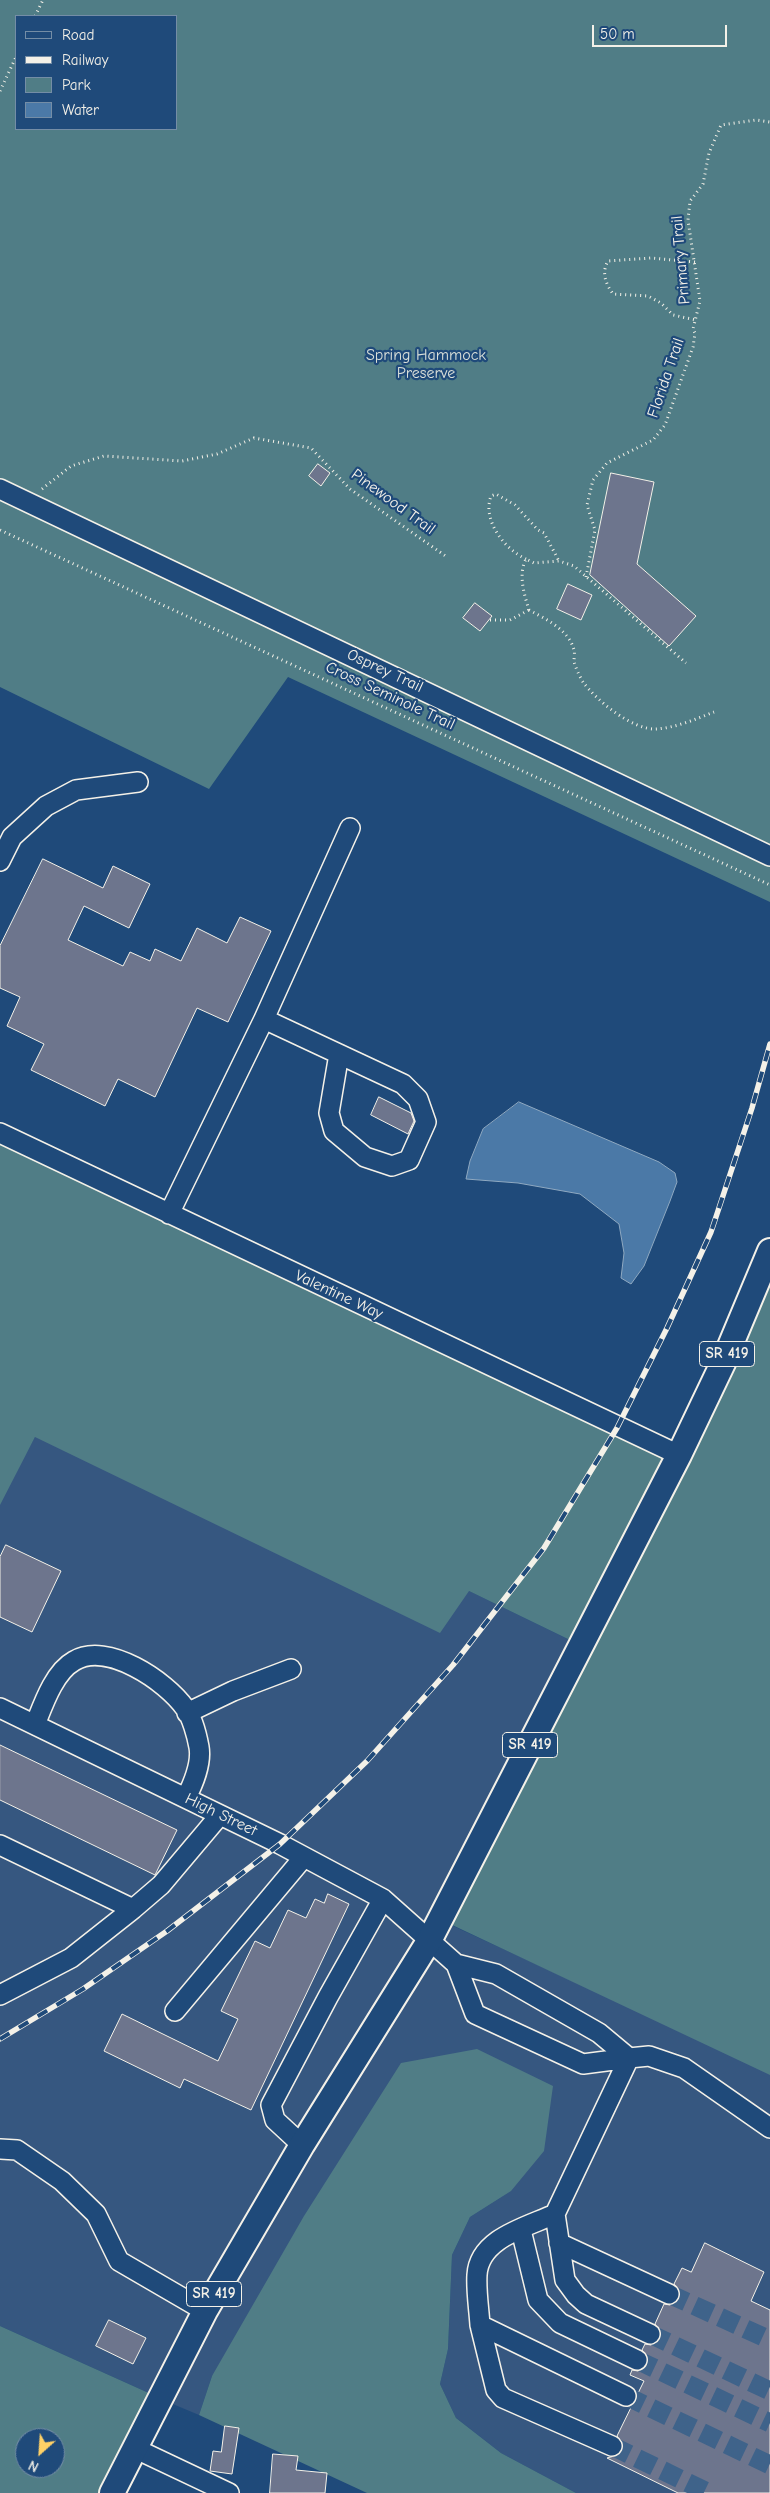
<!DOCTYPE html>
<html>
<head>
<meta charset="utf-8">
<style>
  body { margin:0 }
  #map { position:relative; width:770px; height:2493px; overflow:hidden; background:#1f4a7a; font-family:"Comic Neue",sans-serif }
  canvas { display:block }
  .legend { position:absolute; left:15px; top:15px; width:162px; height:115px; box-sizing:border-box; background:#1f4a7a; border:1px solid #748da6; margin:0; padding:6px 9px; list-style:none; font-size:15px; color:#f4f1e8 }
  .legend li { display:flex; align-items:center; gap:10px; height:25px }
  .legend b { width:25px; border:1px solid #748da6 }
  .north { position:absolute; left:15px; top:2428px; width:50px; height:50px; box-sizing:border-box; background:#1f4a7a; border:1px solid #748da6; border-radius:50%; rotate:206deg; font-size:14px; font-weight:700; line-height:20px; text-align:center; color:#f4f1e8 }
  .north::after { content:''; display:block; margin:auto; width:18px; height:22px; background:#ffd166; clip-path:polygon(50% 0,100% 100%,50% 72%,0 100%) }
  .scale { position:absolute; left:592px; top:25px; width:135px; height:22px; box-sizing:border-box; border:2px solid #f4f1e8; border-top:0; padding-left:6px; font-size:15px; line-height:18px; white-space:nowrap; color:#f4f1e8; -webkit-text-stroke:4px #1f4a7a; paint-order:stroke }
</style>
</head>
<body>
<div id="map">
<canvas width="770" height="2493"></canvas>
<ul class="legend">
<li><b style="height:6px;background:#1f4a7a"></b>Road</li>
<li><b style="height:6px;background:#f4f1e8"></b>Railway</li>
<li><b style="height:14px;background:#507d86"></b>Park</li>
<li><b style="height:14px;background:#4b79a7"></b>Water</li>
</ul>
<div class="north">N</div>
<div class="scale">50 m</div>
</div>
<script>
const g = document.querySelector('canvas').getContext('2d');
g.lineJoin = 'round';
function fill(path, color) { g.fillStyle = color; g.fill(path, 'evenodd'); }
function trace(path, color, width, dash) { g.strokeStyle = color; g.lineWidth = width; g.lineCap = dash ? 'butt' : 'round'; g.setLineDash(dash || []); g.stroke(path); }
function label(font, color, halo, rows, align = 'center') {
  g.font = font + ' "Comic Neue",sans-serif'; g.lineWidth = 4.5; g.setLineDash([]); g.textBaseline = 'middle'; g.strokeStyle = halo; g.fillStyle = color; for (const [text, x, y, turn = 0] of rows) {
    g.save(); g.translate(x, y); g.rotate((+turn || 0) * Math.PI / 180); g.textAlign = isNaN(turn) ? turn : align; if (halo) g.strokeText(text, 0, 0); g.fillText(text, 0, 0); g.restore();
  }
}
const built = new Path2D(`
  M60,1392L572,1641L430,1924L151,2394L0,2326V1500Z
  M451,1925L770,2072V2493H576L501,2453L456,2418L440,2384L448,2349L452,2255L470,2217L511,2191L212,2376L199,2415L168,2402L275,2205Z`);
const green = new Path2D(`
  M0,0H770V902L288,677L209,789L0,687ZM16,16H176V129H16Z
  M0,1136L670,1452L572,1641L469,1591L440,1633L35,1437L0,1505Z
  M770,1278V2075L450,1924Z
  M477,2049L553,2086L544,2151L511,2191L470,2217L452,2255L448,2349L440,2384L456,2418L501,2453L576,2493H367L199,2415L212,2376L304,2216L401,2063Z
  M0,2326L151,2394L101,2493H0ZM25,2438H55V2468H25Z`);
const water = new Path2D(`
  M519,1102L659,1162L675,1173L677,1182L670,1201L644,1266L631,1284L621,1278L624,1253L619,1224L580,1194L518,1183L466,1179L470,1161L483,1129Z`);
const building = new Path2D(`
  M318,464L330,473L321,486L309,476Z
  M611,473L654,482L637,564L696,616L669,646L590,575Z
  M568,584L592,595L581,620L557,609Z
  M475,603L492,616L480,631L463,618Z
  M43,859L103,888L113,866L150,884L129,928L84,906L68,940L123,966L130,952L150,961L155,949L181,961L197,928L227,943L240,917L271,931L228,1022L197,1008L155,1097L118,1079L105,1106L31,1070L44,1044L7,1026L20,997L0,988V946Z
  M379,1097L411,1113L414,1121L408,1134L371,1115Z
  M6,1545L61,1571L32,1632L0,1617V1557Z
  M0,1745L177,1830L155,1875L0,1800Z
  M328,1894L349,1904L251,2110L184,2079L180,2088L104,2051L122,2014L218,2061L238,2019L221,2011L255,1941L270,1948L288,1910L306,1918L315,1899L324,1903Z
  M705,2243L764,2272L751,2301L770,2310V2493H678L607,2458L618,2455L622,2451L623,2444L617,2436L644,2381L630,2375L632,2370L638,2371L647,2365L648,2359L642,2350L645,2344L651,2345L660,2339L661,2333L655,2324L664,2304L670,2305L679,2299L680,2293L674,2284L682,2268L691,2272Z
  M109,2320L146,2338L133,2364L96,2346Z
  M225,2426L239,2428L232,2474L210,2471L213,2451L221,2452Z
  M273,2454L298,2456L296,2470L327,2473L325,2493H270Z`);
const minorTunnel = new Path2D(`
  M669,2294L770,2340
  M650,2334L770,2391
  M637,2360L770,2423
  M626,2396L770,2465
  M612,2446L709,2493`);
const path = new Path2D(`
  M35,16L43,0
  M0,91L16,57
  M695,262L651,258L608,261C601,273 606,284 613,294L648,296L661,303L673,315L696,320
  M42,489L71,466L104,456L182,461L217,454L254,438L311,448L350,489L447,557
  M0,530L770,885
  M526,559C504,549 482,520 491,496L496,494L515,505L538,530L544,533L559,561
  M586,577L595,530L587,505L593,480L607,463L653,440L665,425L693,347L695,333L693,329L700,301L688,220L690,201L703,184L709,153L721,125L756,120L770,122
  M529,610C524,594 518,574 526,559L534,563L559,561L574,566L686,663
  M529,610C546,619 569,630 574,650C575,653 574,658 574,661C575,667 580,677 583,682C596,700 632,730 656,729C675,728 696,719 714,712
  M490,620H510L529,610`);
const minor = new Path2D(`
  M0,489L770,856
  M0,861L12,837L46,806L76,790L138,782
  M264,1019L403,1084L418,1099L426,1122L409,1160L392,1166L365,1157L334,1131L329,1113L339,1054
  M0,1133L679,1455
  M169,1214L264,1019L350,828
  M0,1708L280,1844L383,1899L456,1964L475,2014L583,2064L629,2058L599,2033L496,1974L456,1964
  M187,1713L233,1691L291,1669
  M35,1725C43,1705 54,1672 74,1661C107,1641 166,1681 185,1708C192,1717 197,1736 199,1747C202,1764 193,1784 186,1798
  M0,1845L133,1909L161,1885L220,1815
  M0,1995L71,1958L133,1909
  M175,2011L304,1857
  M302,2145L275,2120L271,2105L328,1997L383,1899
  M0,2149L17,2150L62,2181L96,2214L119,2261L205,2311
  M555,2214C527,2227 479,2238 477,2275C476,2291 479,2309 480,2325L626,2396
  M521,2230L538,2300L560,2323L637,2360
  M559,2243L669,2294
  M480,2325L496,2390L503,2398L612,2446
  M650,2334L586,2304L576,2295L565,2280L555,2214L629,2058L649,2056L684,2068L770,2128
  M134,2448L229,2493`);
const major = new Path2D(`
  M112,2493L205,2311L302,2145L429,1941L679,1455L723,1363L770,1251`);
const rail = new Path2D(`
  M0,2039L83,1989L167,1931L280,1844L367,1761L453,1665L544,1548L617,1428L667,1328L711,1232L752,1108L770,1044`);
const shields = [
  [727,1354,55],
  [530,1745,55],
  [214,2294,55]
];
const shieldNames = [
  ["SR 419",727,1354],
  ["SR 419",530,1745],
  ["SR 419",214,2294]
];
const streetNames = [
  ["Primary Trail",681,260,-95],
  ["Florida Trail",666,378,-71],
  ["Pinewood Trail",393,502,36],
  ["Osprey Trail",385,671,25],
  ["Cross Seminole Trail",390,696,25],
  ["Valentine Way",339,1295,25],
  ["High Street",221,1815,26]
];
const parkNames = [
  ["Spring Hammock",426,355],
  ["Preserve",426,373]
];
fill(built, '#365780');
fill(green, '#507d86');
fill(water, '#4b79a7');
trace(water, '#8fa9c1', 1);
fill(building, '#6d758d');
trace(building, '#f4f1e8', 1);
trace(minorTunnel, '#3f638a', 19, [19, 9]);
trace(minor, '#f4f1e8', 22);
trace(major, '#f4f1e8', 28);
trace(path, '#f4f1e8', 3, [1, 4]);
trace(minor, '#1f4a7a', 19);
trace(major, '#1f4a7a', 24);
trace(rail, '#f4f1e8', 5.5);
trace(rail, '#1f4a7a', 4, [11]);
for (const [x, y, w] of shields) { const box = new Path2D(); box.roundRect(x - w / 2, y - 12.5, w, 25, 4); g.fillStyle = '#1f4a7a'; g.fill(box); trace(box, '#f4f1e8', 1); }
label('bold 15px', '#f4f1e8', null, shieldNames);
label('16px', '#f4f1e8', '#1f4a7a', streetNames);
label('16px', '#dbe0d9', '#1f4a7a', parkNames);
</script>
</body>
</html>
